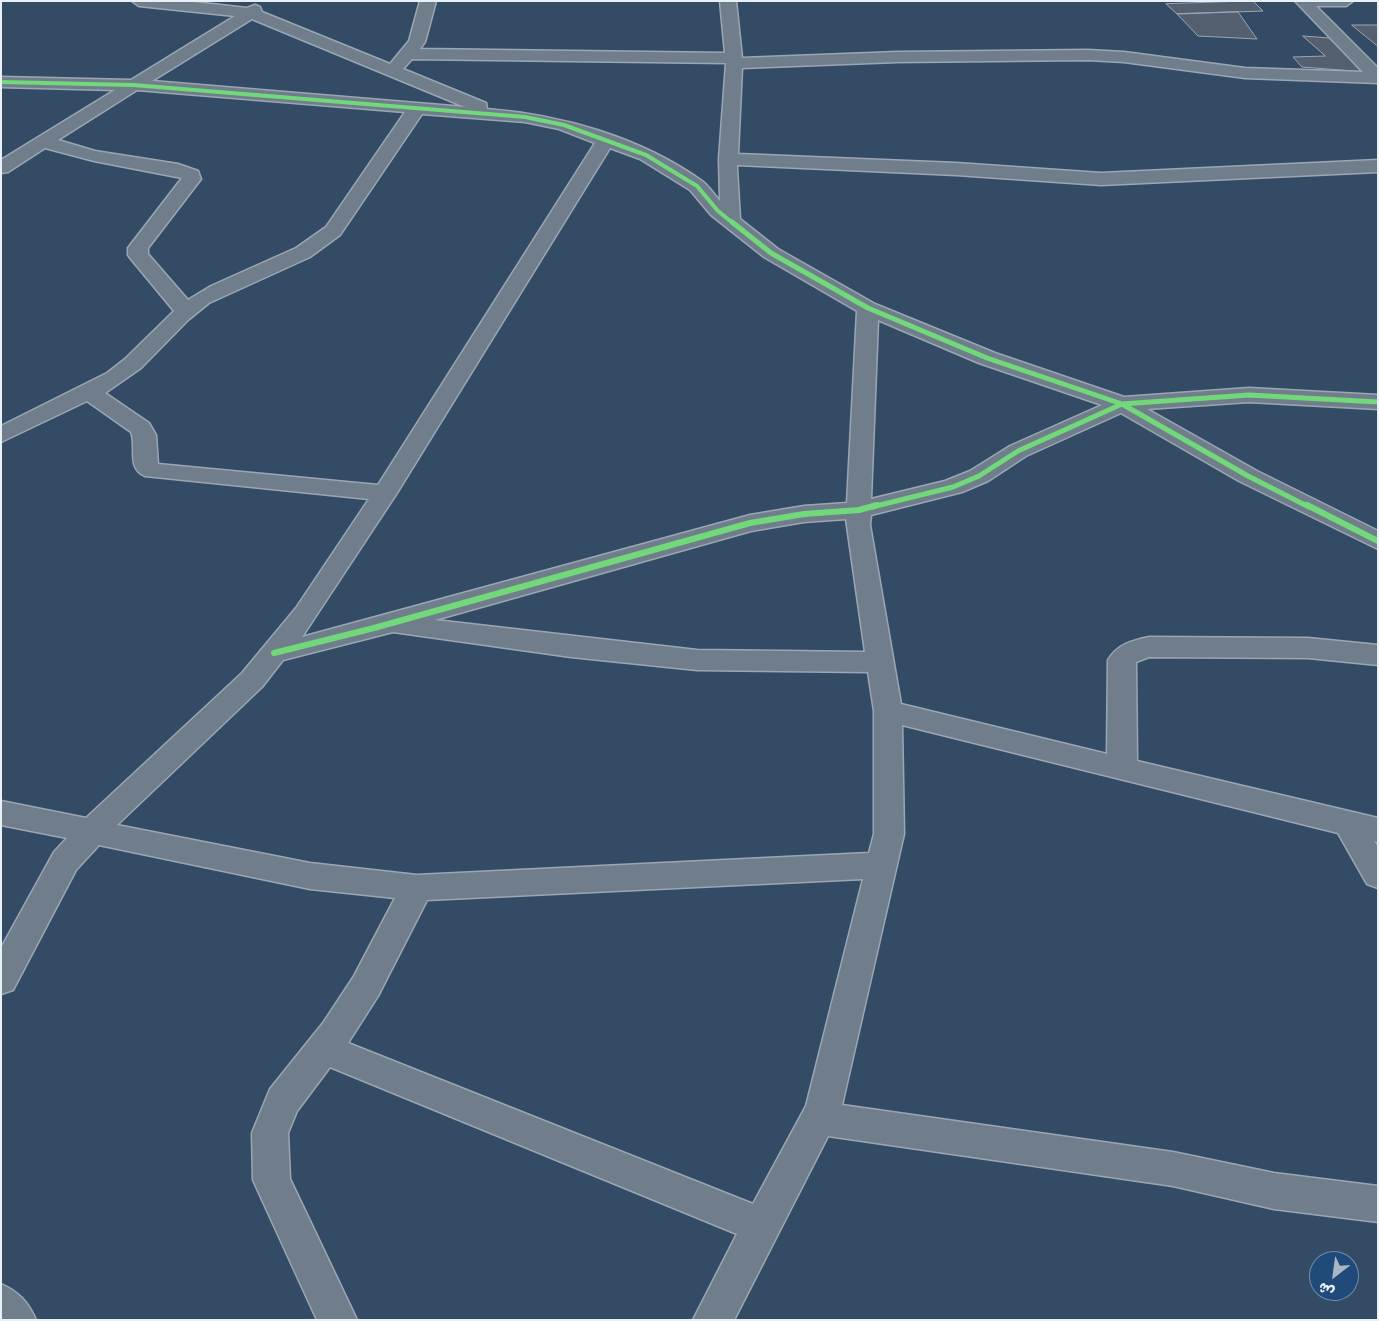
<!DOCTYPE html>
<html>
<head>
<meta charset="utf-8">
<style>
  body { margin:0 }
  #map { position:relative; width:1379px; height:1321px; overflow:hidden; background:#344b65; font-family:"Indie Flower","Playpen Sans Arabic",sans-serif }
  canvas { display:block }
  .frame { position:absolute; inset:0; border:2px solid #e8f1f8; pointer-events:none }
  .north { position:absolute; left:1309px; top:1251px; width:50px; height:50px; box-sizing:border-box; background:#1f4a7a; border:1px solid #6f8dac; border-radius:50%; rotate:210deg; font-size:14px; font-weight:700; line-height:20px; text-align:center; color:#e8f1f8 }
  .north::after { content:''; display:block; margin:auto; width:18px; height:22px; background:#a9b7c5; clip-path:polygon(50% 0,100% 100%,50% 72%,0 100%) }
</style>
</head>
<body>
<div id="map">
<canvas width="1379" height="1321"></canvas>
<div class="frame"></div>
<div class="north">ش</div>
</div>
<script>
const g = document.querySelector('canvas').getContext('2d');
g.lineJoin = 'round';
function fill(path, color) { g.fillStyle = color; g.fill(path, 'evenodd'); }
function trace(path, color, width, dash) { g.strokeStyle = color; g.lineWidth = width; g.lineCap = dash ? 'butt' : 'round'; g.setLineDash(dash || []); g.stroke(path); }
const building = new Path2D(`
  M1253,1L1263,11L1177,14L1166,4Z
  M1238,12L1257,39L1198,36L1177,14Z
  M1352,25H1378V46Z
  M1303,36L1330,38L1366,72L1302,67L1293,57L1325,56Z`);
const street = new Path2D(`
  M132,1H185L247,8L255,5L260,7L262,12L390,64L409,41L420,1H436L425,42L420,49L725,53L720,1H736L742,58L897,52L1088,50L1124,52L1245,68L1363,72L1295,1H1353L1346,6H1316L1378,68V83L1245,78L1124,62L1088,60L897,62L742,68L738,154L956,163L1101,173L1378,160V172L1101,185L956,175L737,165V168L740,219L778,249L875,304L995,353L1124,397L1249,388L1378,395V409L1249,402L1147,409L1257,471L1378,531V549L1239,481L1121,413L1026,456L988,481L962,492L871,515L870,525L901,704L1107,754L1108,660C1118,644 1131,641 1149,637L1308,638L1378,645V665L1308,658L1149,657L1136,662L1137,761L1378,818V842L1374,841L1378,847V888L1367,884L1338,833L902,725L904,834L842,1105L1173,1152L1274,1173L1378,1186V1222L1274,1209L1173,1186L828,1136L734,1320H693L737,1234L330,1067L297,1111L288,1133L290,1179L357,1320H317L253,1180L252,1133L270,1089L323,1023L354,976L395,898L310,889L99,845L76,870L13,990L1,994V948L54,852L67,838L1,825V801L86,818L242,673L296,608L369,499L145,476C126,468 137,447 131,432L87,401L1,442V426L107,373L125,359L174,311L131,259L128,255V248L182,178L94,161L45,148L8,172L1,173V160L115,90L1,87V77L131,80L235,16L139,6ZM252,19L465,107L152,81ZM412,59L726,63L719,159L720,201C714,195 709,186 702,181C640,137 562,115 487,109L486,103L403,69ZM137,90L405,112L326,227L296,248L211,286L188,300L148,254V248L201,179L198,171L178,164L95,151L58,140ZM422,114L525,122L559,129L595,143L378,485L158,464L156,435L149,423L105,393L141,368L188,320L209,303L310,257L340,235ZM610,148L640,159L690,190L711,215L764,257L857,311L847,503L804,506L750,515L302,637L397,493ZM878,320L979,363L1102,405L1010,446L970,471L945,481L871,499ZM846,519L865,652L697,650L435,620L751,531L804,522ZM393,632L571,657L697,670L868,672L874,711V834L869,853L417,875L310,863L117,825L262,687L283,660ZM863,879L806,1106L753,1204L348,1043L378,996L427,900Z
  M1,1284C19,1292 28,1302 36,1320H1Z`);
const cyclewayFar2 = new Path2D(`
  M1,82L133,85L525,117L564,125L646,155L697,186L718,211L734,224`);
const cyclewayFar1 = new Path2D(`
  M732,222L771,253L868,308L987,358L1122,404L1248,476L1309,507
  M872,507L953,487L979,476L1018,451L1122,404L1249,395L1378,402`);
const cycleway = new Path2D(`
  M1307,505L1378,541
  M274,653L374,628L750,523L804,514L859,510L877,505`);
fill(building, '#546070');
trace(building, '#9aa6b3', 1);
trace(street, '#9aa6b3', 3);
fill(street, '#707e8c');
trace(cyclewayFar2, '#71d979', 4);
trace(cyclewayFar1, '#71d979', 5);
trace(cycleway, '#71d979', 6);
</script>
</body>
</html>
